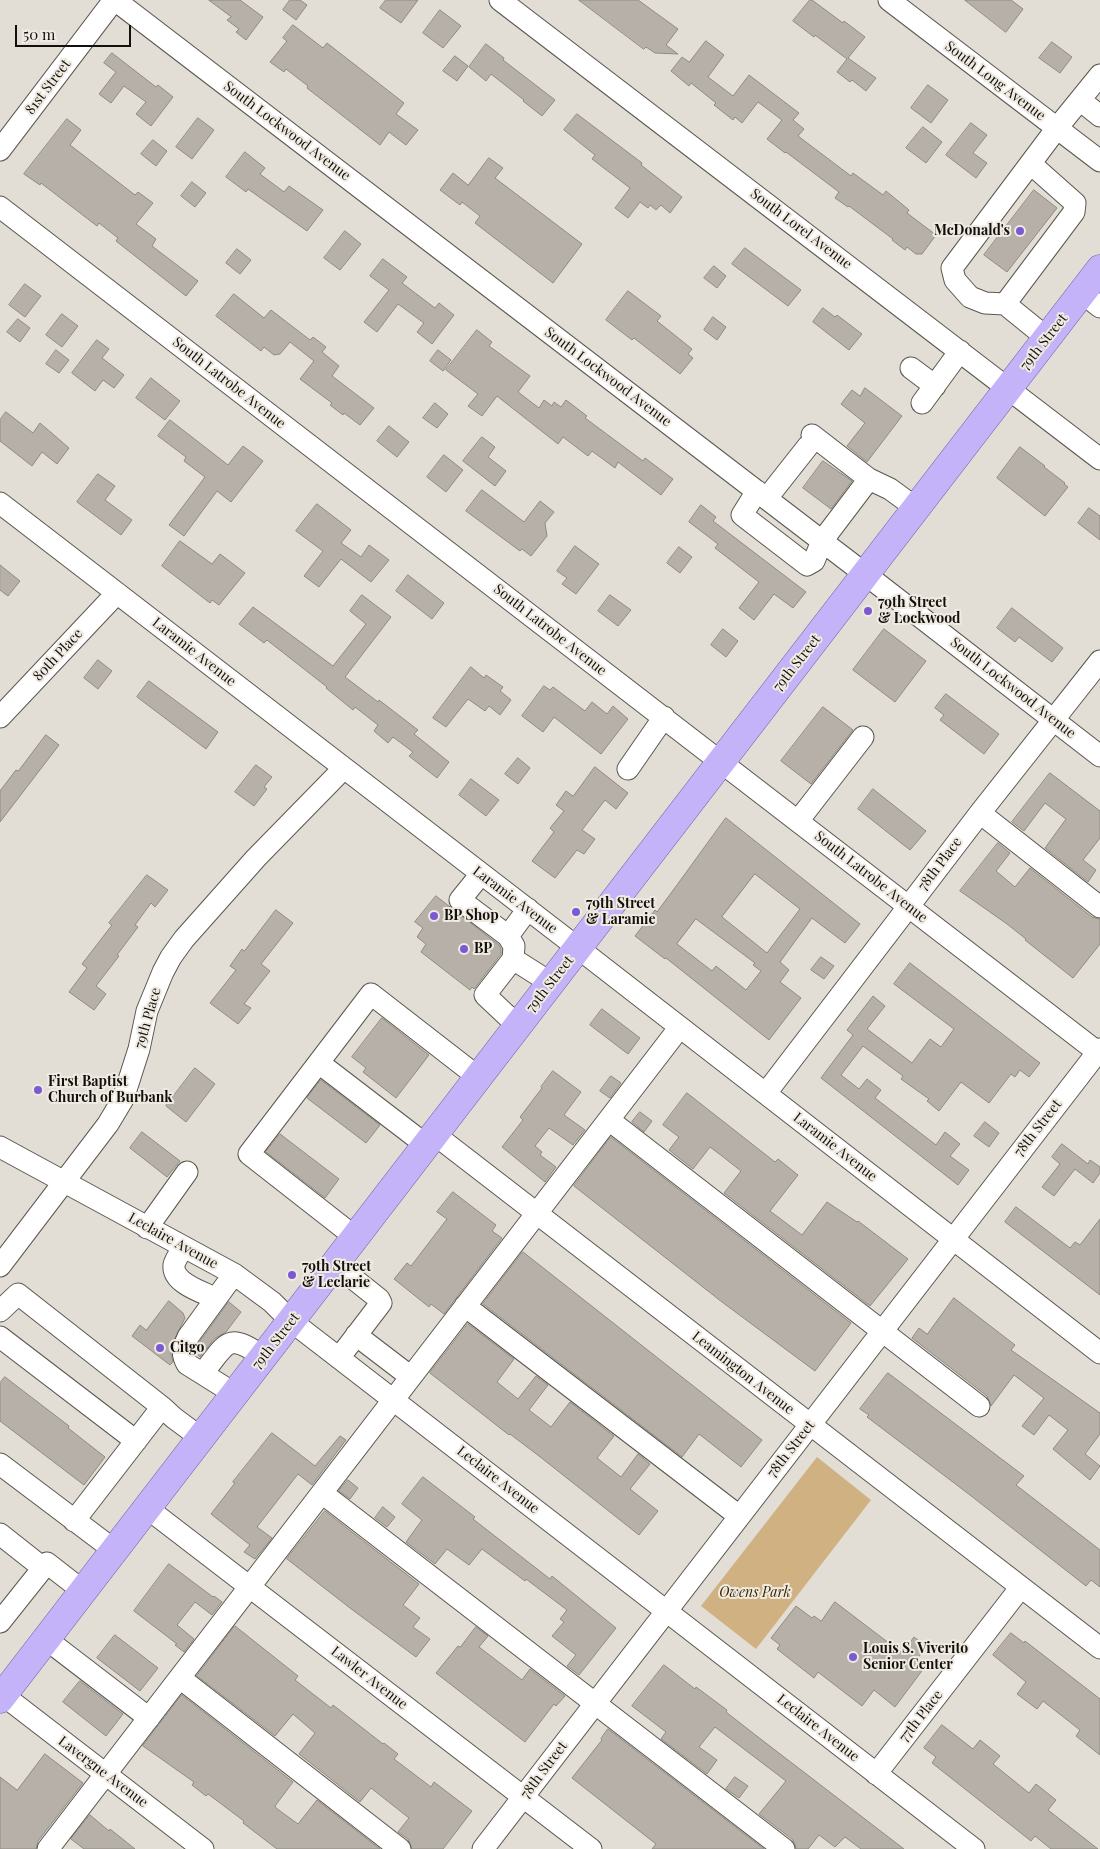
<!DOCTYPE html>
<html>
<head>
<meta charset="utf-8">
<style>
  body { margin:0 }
  #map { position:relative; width:1100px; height:1849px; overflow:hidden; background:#e3ded5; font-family:"Playfair Display",serif }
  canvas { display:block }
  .scale { position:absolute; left:15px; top:25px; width:116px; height:22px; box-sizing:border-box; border:2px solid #12100d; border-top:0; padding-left:6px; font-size:15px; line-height:18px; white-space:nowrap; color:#12100d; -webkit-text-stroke:4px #f0ebe2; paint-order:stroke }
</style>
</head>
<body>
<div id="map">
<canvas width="1100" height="1849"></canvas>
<div class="scale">50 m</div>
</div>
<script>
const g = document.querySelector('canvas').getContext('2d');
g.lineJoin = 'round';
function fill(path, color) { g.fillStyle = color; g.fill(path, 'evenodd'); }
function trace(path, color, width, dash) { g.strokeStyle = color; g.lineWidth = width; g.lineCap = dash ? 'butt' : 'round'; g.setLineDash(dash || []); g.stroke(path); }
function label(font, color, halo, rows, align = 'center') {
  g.font = font + ' "Playfair Display",serif'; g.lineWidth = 4; g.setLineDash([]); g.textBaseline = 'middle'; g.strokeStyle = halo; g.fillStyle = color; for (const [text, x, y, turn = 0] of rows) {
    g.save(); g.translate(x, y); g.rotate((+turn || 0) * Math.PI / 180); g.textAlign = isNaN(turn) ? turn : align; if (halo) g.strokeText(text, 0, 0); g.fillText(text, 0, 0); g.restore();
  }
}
const green = new Path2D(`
  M817,1457L871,1500L756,1649L701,1606Z`);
const building = new Path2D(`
  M209,0H240L263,17L246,40L236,32L239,29L227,20L231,17Z
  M290,0H300L307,5L296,20L283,10Z
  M386,0H418L401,23L380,8Z
  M579,0H638L678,29L666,45L678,54L655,53L646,47L644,49Z
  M810,0H812L843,23L844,21L865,37L848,58L876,78L866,91L852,80L850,82L837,72L847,59L815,35L814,37L793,21Z
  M965,0H1011L1023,9L1006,32Z
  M440,10L461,26L443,48L423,33Z
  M293,25L323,48L327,43L404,103L396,114L418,130L406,145L389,132L380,145L307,88L308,86L286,69L284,72L270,62L287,41L283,38Z
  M706,41L724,55L708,77L733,96L749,75L799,113L793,120L804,129L798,136L851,176L853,173L883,195L886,191L909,210L907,213L936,235L922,254H916L907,247L905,250L892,240L893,239L849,206L848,207L835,198L839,192L786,152L785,153L767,139L782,120L758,102L742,123L735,117L733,120L714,105L716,103L691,83L689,86L671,71L682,57L689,62Z
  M1052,42L1072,57L1060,73L1039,58Z
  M486,44L504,58L503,60L555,100L542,116L523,101L524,100L491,74L486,81L469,67Z
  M112,53L156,87L158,85L173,97L151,126L136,114L146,102L124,86L111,103L99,94L116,72L104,63Z
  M455,56L468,66L457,81L443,71Z
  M928,85L948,100L931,123L911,108Z
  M577,114L642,163L641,165L682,197L670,213L661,205L656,210L650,205L648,208L640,202L628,218L615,208L630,188L592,159L595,155L564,130Z
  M198,118L214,130L192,159L176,147Z
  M67,119L81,130L70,145L135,195L138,192L153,203L136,224L156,239L152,246L198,281L186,296L116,241L118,238L99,223L97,226L41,183L40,185L24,174Z
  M971,123L987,135L973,153L987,163L976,178L946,155Z
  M923,127L942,142L926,163L906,148Z
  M153,140L167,151L156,166L141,154Z
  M245,152L265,168L260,174L284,192L289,186L323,210L307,231L248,189L246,192L226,177Z
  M489,158L503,168L495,178L582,244L553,283L475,223L480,216L462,202L460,205L440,190L453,173L468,185Z
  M192,182L206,193L195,207L181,196Z
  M1034,190L1057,208L1007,272L984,255Z
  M345,231L361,244L340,270L324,258Z
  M745,248L801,290L788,306L732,264Z
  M237,249L251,260L240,274L226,263Z
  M383,259L407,277L402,283L435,308L439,303L454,315L432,344L417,332L424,323L398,304L377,332L364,322L389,290L370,276Z
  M714,266L726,276L717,288L704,278Z
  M25,284L41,296L25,317L9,305Z
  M628,291L661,316L657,321L692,349L688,354L693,358L680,374L634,338L632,340L606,320Z
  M234,294L264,318L271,310L310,340L313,337L326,347L322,352L339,366L332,376L374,408L360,425L344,413L343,415L330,405L332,403L300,379L314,361L290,342L280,354L274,355L264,347L261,351L216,316Z
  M823,308L835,317L837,315L862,334L849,350L813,322Z
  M62,314L78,326L62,347L46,335Z
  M713,317L726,327L717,340L704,330Z
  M18,319L30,328L20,342L7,332Z
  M477,330L492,342L489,346L530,376L518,392L539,408L544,400L552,406L554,402L561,407L566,400L587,416L585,418L643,461L645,458L673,479L661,495L618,462L615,468L592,451L588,456L563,437L558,444L497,396L482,416L468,406L478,394L446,370Z
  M97,340L109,349L102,358L124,375L114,388L103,380L95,391L72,373Z
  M56,350L69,360L59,373L46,364Z
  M438,350L451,360L443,371L430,361Z
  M151,378L180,401L165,420L136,398Z
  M865,388L902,416L867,462L847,446L865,423L841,404L852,390L860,396Z
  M435,403L448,414L437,428L423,418Z
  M6,412L33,433L40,423L69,448L57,464L42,452L32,466L0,441V420Z
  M170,420L228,465L243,446L263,461L231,502L217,491L184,536L169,525L205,477L184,461L186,457L158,436Z
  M389,426L409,442L397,457L377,441Z
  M482,437L495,447L488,457L506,471L495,486L463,461Z
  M1020,447L1045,466L1044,467L1065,483L1064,484L1068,487L1045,516L997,478Z
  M444,455L463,470L446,492L427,477Z
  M823,461L852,481L831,509L803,488Z
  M98,474L115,486L105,500L132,520L121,535L77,502Z
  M482,490L524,522L540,501L554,512L545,523L547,536L531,556L522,549L520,551L466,511Z
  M317,504L351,530L341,543L361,557L369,545L389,560L371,582L341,559L319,587L304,576L323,551L296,531Z
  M701,505L716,517L713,521L806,592L793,608L774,594L754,620L739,608L759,582L715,548L718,544L689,522Z
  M1089,508L1100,516V540L1078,523Z
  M180,541L212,564L220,554L245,573L219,605L212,600L210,603L162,566Z
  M575,546L599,564L576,594L562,584L567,578L557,571Z
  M679,547L692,557L680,573L667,563Z
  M0,565L20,581L8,596L0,590Z
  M408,575L444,603L432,619L396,591Z
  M362,595L391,617L345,677L378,702L379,700L418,730L414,734L449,762L437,778L409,756L413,752L393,737L388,743L374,731L378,725L355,707L353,710L326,688L327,687L267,640L264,643L239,624L253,607L333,666L366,624L350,611Z
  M610,595L631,610L618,626L598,611Z
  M1012,608L1063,648L1052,662L1019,637L1015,642L997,628Z
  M723,629L738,641L726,657L711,645Z
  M884,629L926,661L895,702L853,670Z
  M98,660L112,671L98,689L84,678Z
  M471,667L484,678L486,675L503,687L500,691L511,700L500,715L489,706L485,711L468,699L446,727L433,718Z
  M149,681L218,732L206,749L137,697Z
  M544,686L550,690L553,687L585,711L592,702L607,714L613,706L628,719L601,754L554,717L543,732L522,716Z
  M946,694L999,734L984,754L940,720L944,715L935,708Z
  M823,707L853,730L811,784L781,761Z
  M46,735L59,745L0,822V791L16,770L18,771Z
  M518,758L530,768L518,784L505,774Z
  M256,765L272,777L264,787L267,789L254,806L235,792Z
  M595,767L628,793L616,809L605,800L582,830L595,839L584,854L577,850L555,878L532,861L554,832L550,828L564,811L556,805L566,791L573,796Z
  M1050,773L1100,811V838L1083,860L1096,870L1088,882L1045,848L1066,819L1045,803L1024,831L1012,822Z
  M471,779L499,800L486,816L459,795Z
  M873,789L926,831L910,850L858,809Z
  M726,818L860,924L845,943L812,918L780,962L789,970L780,982L801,998L769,1040L666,958L665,959L635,936L655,910L657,912L677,885ZM755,874L800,909L767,953L722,917ZM696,919L755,963L753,965L761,971L746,990L716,966L712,971L677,944Z
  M998,843L1010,853L996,871L1015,887L1030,868L1092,917L1100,919V944L1073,978L1025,940L1026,939L1007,924L960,891Z
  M147,875L168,890L155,907L151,903L135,925L138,927L117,955L119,956L96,986L106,994L94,1010L69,992L87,968L82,964L112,925L109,923Z
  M436,896L499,945L501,949V954L474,989L472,987L470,990L421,952L426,944L417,937L423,928L415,922Z
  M276,910L293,923L261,964L270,971L244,1004L251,1008L238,1024L210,1003L236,970L230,966L242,949L244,951Z
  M821,957L834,966L824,979L811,970Z
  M910,963L1040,1063L1029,1077L1020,1070L1015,1077L1011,1074L989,1103L961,1082L939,1111L927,1101L929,1099L901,1079L903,1076L863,1046L841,1075L859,1089L867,1079L881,1090L875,1098L936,1145L945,1132L960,1144L950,1156L969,1170L958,1185L821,1078L853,1035L847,1030L873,996L885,1006L867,1029L912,1063L930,1039L941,1047L954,1029L894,984Z
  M602,1009L640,1038L628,1054L590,1025Z
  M382,1018L429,1055L396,1098L363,1072L366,1068L352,1057Z
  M195,1068L215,1084L186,1122L166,1106Z
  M553,1071L581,1092L564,1115L585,1130L573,1145L549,1128L535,1146L542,1152L540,1155L556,1167L545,1182L502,1147L523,1120L520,1117L542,1088L541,1087Z
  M611,1076L621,1083L610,1098L600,1091Z
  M321,1080L380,1125L366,1143L307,1098Z
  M687,1093L775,1162L778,1159L798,1175L770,1211L802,1235L827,1202L857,1222L858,1221L908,1259L870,1306L724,1193L741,1171L722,1156L710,1147L693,1169L669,1150L679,1137L663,1125Z
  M640,1112L652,1121L644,1132L632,1122Z
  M985,1122L999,1133L989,1147L974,1136Z
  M142,1132L180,1161L167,1177L130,1148Z
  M280,1134L339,1179L325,1198L266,1152Z
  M611,1137L851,1323L815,1371L722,1302L574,1186Z
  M1062,1144L1088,1164L1090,1160L1100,1167V1173L1093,1183L1075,1169L1054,1196L1042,1187L1060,1164L1052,1157Z
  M453,1192L496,1225L492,1231L502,1238L444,1314L431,1304L429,1307L394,1279L407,1263L411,1266L447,1219L437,1212Z
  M1016,1207L1070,1248L1075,1242L1080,1245L1100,1219V1295L1005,1222Z
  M523,1252L762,1440L741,1467L699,1434L682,1457L483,1304Z
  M954,1298L1015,1345L1011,1350L1100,1413V1434L1085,1454L1100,1466L1090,1480L1053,1449L1068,1430L1049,1415L1034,1435L1022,1426L1044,1398L1014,1375L991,1406L987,1396L912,1338L919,1328L927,1334Z
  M169,1301L183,1313L185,1318L172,1344L171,1354L173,1362L170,1365L132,1336L140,1325L146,1330Z
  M229,1302L241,1312L226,1332L214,1339L200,1357L196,1352L199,1343Z
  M468,1324L514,1359L497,1382L518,1399L536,1376L548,1385L529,1410L551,1427L570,1402L614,1436L597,1458L621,1477L638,1454L650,1464L630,1489L658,1511L639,1535L539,1456L510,1434L509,1435L430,1373Z
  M888,1373L1024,1476L1016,1485L1100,1550V1587L1091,1580L1086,1586L970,1495L867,1417L869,1415L860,1409Z
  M5,1377L69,1426L68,1428L105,1457L84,1485L0,1421V1383Z
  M272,1433L315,1466L340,1436L346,1440L312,1485L298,1474L257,1527L272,1538L255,1559L244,1552L250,1545L211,1514L235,1483L233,1482Z
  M423,1477L475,1517L473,1519L550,1579L552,1576L616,1628L579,1675L567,1666L576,1655L552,1636L564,1622L560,1619L567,1610L526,1579L525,1581L482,1549L469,1565L447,1549L435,1564L406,1542L422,1520L402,1504Z
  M348,1480L358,1488L350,1499L339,1491Z
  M383,1507L395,1517L387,1527L375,1518Z
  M325,1511L419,1584L403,1605L420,1618L413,1627L430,1639L416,1657L350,1608L287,1559Z
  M169,1564L213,1597L214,1596L222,1602L212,1615L195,1602L177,1625L194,1639L184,1652L175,1645L177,1644L134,1611Z
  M835,1602L902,1653L914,1637L927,1647L915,1661L924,1668L895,1707L874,1690L862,1706L818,1672L814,1678L777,1649L780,1645L771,1638L796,1606L812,1618L814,1616L821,1621Z
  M235,1626L298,1676L295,1680L331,1708L333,1705L383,1744L384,1743L398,1754L394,1759L431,1787L434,1782L472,1811L443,1849H412L408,1839L398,1832L409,1818L371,1788L360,1802L299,1754L315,1733L293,1714L275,1736L197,1676Z
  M476,1627L488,1636L479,1647L522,1680L530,1669L565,1696L556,1706L554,1704L525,1742L436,1673L458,1646L460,1647Z
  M1011,1633L1024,1643L1025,1641L1100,1699V1755L1076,1736L1080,1730L1043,1701L1037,1709L1017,1694L1026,1682L993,1655Z
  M115,1635L158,1668L140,1691L97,1658Z
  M664,1665L695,1689L696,1687L727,1710L726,1712L758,1737L904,1849H861L845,1837L835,1847L819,1835L808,1849H796L795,1844L792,1839L759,1814L786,1781L715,1727L699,1747L717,1760L707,1774L661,1739L666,1732L632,1706Z
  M80,1681L123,1714L106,1736L63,1702Z
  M182,1695L293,1782L275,1806L276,1808L298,1824L317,1800L380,1849H277L243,1823L244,1821L208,1794L206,1796L192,1785L194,1782L143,1746Z
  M942,1725L973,1749L980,1740L1000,1756L993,1764L1029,1793L1036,1784L1056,1800L1048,1810L1098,1849H1051L1035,1836L1031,1841L932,1763L936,1757L924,1748Z
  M608,1729L764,1849H652L656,1844L572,1778L602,1740L601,1739Z
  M45,1754L83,1783L38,1841L36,1849H0V1777L17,1790Z
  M735,1777L748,1786L739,1798L726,1789Z
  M90,1815L109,1831L110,1829L135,1849H84L71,1839Z`);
const minor = new Path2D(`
  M115,0L865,574L1100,756
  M500,0L1100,459
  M889,0L1100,161
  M1080,100L1100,116
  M0,150L114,0
  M0,207L1100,1054
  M1082,293L1100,307
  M1005,304L1074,212L1075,203L1031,164
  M1047,338L1005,304L985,303L970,297L955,280L952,268L1057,128L1100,75
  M911,368L935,386
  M922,403L960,351
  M812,435L869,479L890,489L916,508
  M757,491L742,515L807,565L814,561L822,541L869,479
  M767,498L808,446
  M0,503L578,948L1100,1353
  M0,717L117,593
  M628,769L664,717
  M980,813L1100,907
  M798,821L863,737
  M481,874L460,900L508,936L528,909
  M508,936L514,946L513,959L485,995L518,1026
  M513,959L551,983
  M319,1063L426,1145
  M766,1093L980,813L1100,661
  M609,1120L979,1406
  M434,1134L1100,1648
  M0,1147L234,1274L272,1302L291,1321L339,1358L974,1849
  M147,1228L187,1172
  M355,1237L249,1154L371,994L478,1077
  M184,1247C181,1252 175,1259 174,1265C172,1283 202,1292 215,1298
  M335,1264L379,1299L381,1303L339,1358
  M0,1266L108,1124L123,1099L139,1049L147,1011L163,972L171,957L184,939L256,858L344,768
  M234,1274L188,1337C183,1348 181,1353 187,1364L235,1394
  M465,1306L739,1516
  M0,1311L18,1294L162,1407
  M356,1335L411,1377
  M0,1337L136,1441
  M203,1373C227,1343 227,1331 263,1357
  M0,1464L114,1550
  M322,1493L784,1849
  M147,1508L591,1849
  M74,1521L162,1407L174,1418L201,1438
  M0,1534L43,1568
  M0,1622L47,1563L83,1591
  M46,1639L149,1718
  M180,1678L400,1849
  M3,1695L203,1849
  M876,1774L1021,1587
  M48,1849L680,1027
  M483,1849L1100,1049`);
const major = new Path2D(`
  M0,1699L1100,269`);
const markers = [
  [1020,231,5,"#7a59d3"],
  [868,611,5,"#7a59d3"],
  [576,912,5,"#7a59d3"],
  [434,916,5,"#7a59d3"],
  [464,949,5,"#7a59d3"],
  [38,1090,5,"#7a59d3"],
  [292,1275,5,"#7a59d3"],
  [160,1348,5,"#7a59d3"],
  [853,1657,5,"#7a59d3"]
];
const streetNames = [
  ["South Long Avenue",995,81,37],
  ["81st Street",48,87,-53],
  ["South Lockwood Avenue",287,131,37],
  ["South Lorel Avenue",801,229,37],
  ["79th Street",1044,342,-52],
  ["South Lockwood Avenue",608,377,37],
  ["South Latrobe Avenue",229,383,38],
  ["South Latrobe Avenue",550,630,38],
  ["Laramie Avenue",194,652,38],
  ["80th Place",58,655,-47],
  ["79th Street",797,663,-52],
  ["South Lockwood Avenue",1013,688,38],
  ["78th Place",940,864,-53],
  ["South Latrobe Avenue",871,877,38],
  ["Laramie Avenue",515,900,37],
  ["79th Street",550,984,-52],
  ["79th Place",148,1018,-74],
  ["78th Street",1038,1128,-52],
  ["Laramie Avenue",835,1147,38],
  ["Leclaire Avenue",173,1241,29],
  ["79th Street",276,1341,-52],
  ["Leamington Avenue",743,1373,38],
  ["78th Street",791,1449,-52],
  ["Leclaire Avenue",498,1480,38],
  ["Lawler Avenue",369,1678,38],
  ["77th Place",921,1716,-52],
  ["Leclaire Avenue",818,1728,38],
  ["78th Street",544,1770,-53],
  ["Lavergne Avenue",103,1772,37]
];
const poiNames = [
  ["McDonald's",1010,231,"right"],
  ["79th Street",878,603],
  ["& Lockwood",878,619],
  ["79th Street",586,904],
  ["& Laramie",586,920],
  ["BP Shop",444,916],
  ["BP",474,949],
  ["First Baptist",48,1082],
  ["Church of Burbank",48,1098],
  ["79th Street",302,1267],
  ["& Leclarie",302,1283],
  ["Citgo",170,1348],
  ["Louis S. Viverito",863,1649],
  ["Senior Center",863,1665]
];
const parkNames = [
  ["Owens Park",755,1593]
];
fill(green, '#d0b282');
fill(building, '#b6b0a8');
trace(building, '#8f8a82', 1);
trace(minor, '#5b574f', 23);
trace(major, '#6c59a3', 29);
trace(minor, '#fff', 21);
trace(major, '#c4b3f8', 28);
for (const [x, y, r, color] of markers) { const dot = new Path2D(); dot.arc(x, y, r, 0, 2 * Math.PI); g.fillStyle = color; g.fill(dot); trace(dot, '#f0ebe2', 2); }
label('14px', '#12100d', '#f0ebe2', streetNames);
label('bold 14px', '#12100d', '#f0ebe2', poiNames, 'left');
label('italic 14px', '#3b2700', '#f0ebe2', parkNames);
</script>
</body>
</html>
